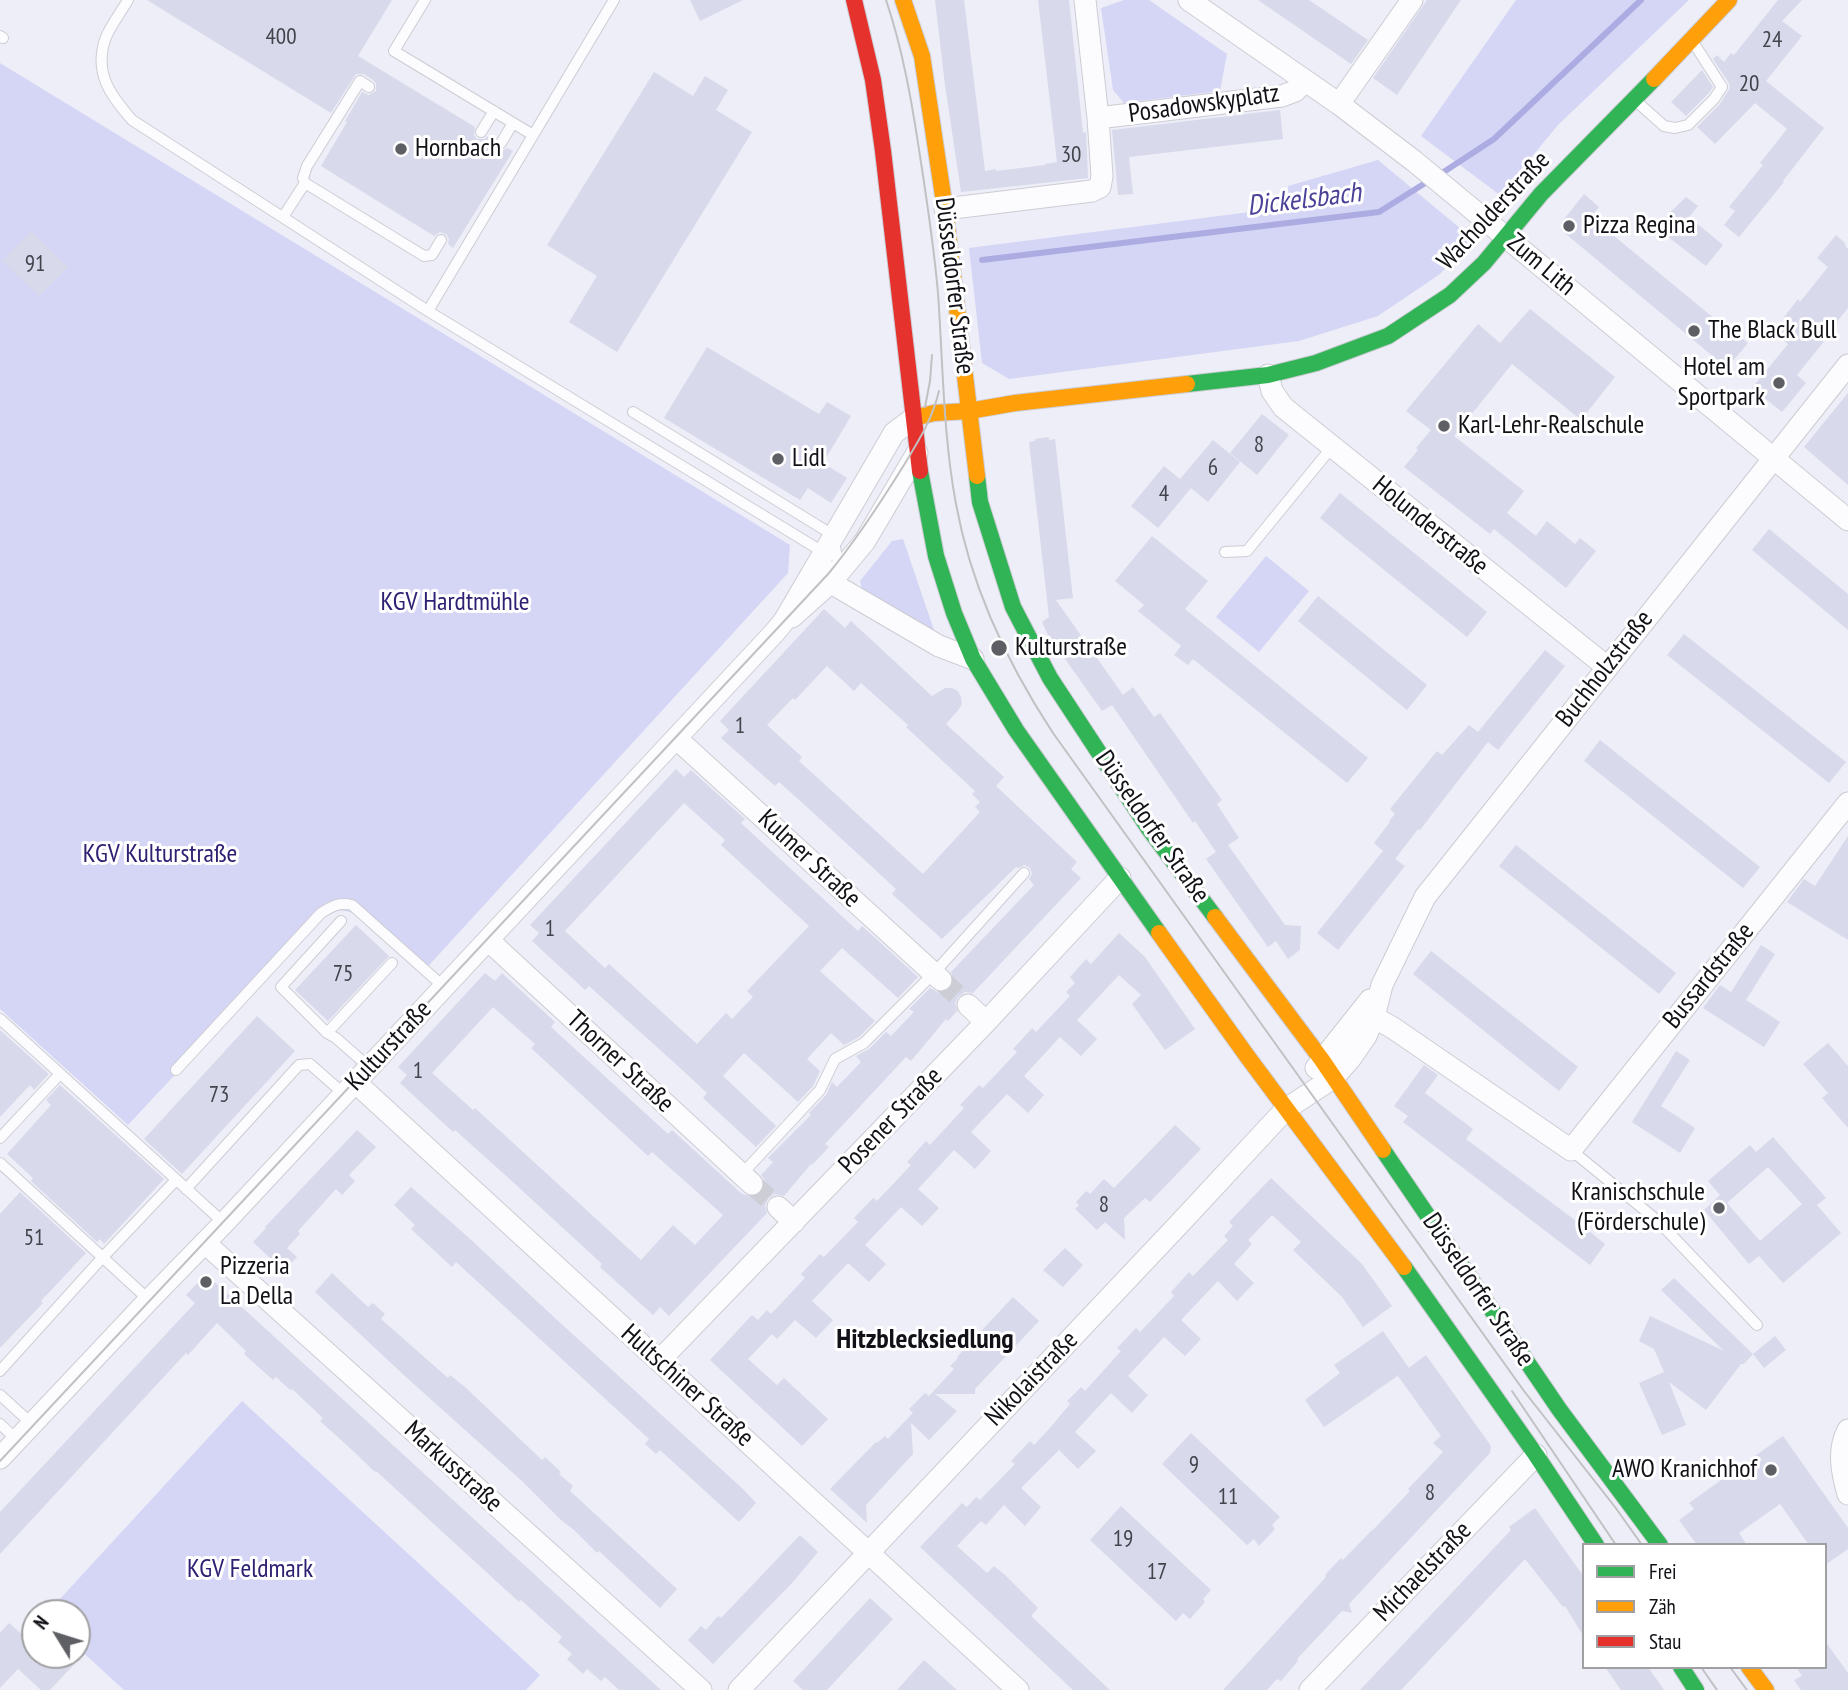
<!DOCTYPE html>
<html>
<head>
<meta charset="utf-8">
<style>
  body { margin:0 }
  #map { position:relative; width:1848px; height:1690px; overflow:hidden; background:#edeef7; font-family:"PT Sans Narrow",sans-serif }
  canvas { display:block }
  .legend { position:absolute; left:1582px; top:1543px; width:245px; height:126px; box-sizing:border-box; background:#fff; border:2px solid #a0a0a2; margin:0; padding:9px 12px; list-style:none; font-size:21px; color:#111117 }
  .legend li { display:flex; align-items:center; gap:14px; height:35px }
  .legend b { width:35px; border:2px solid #a0a0a2 }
  .north { position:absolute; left:21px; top:1599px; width:70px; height:70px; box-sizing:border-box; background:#fff; border:2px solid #a0a0a2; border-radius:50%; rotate:308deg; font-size:19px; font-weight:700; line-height:28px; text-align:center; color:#111117 }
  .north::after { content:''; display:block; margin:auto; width:24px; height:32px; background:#5e5e65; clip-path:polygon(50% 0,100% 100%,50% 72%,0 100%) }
</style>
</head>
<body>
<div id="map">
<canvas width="1848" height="1690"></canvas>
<ul class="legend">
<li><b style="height:9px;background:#30b455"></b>Frei</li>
<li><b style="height:9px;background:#ff9f0a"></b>Zäh</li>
<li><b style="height:9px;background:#e5322d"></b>Stau</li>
</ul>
<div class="north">N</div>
</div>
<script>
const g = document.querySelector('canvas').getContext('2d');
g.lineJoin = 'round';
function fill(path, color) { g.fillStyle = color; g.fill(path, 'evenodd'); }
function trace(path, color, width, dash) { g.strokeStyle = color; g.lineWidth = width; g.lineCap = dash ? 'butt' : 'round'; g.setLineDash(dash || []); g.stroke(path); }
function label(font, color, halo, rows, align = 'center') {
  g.font = font + ' "PT Sans Narrow",sans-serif'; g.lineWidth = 6; g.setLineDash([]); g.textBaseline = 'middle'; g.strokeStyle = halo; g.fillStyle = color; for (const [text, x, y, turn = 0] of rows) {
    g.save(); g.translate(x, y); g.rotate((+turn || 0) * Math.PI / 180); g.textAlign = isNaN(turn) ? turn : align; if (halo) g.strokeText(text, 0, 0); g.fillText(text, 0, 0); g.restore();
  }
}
const green = new Path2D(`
  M1124,0H1149L1227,54L1220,91L1124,103L1113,90L1101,8Z
  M1516,0H1689L1558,125L1500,195L1421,136Z
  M0,63L790,545L788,573L421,974L355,914C340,908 336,910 322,917L128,1125L0,1009Z
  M1378,160L1473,239L1440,274L1378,316L1299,341L1009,379L982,363L969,248L1289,207L1288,186Z
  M903,539L935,633L862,589L860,581L892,541Z
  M1266,556L1309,591L1259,652L1216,617Z
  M242,1401L540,1675L526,1690H124L77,1647V1613H47Z`);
const stream = new Path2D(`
  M1439,175L1494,139L1641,0
  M982,260L1379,212L1430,180`);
const building = new Path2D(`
  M147,0H392L358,56L475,127L474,135L477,139H484L488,136L494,139L493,144L496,149L502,151L507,148L513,151L453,248L448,244L449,239L446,234L440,232L434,236L321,166L347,122L345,121L362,92L369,95L376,91V84L373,80L364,74H356L331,113Z
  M690,0H743L700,21Z
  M935,0H964L985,171L996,169V171L1045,165V164L1057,162L1038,0H1069L1083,133L1086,132L1088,178L961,192L945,85Z
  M1258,0H1309L1368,40L1351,64Z
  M1427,0H1461L1397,95L1373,78Z
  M1778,0H1802L1782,21L1802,36L1766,81L1824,128L1783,181L1784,182L1739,237L1724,225L1735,211L1729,207L1763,165L1760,163L1787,129L1755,103L1715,144L1697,127L1720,104L1730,88L1729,83L1713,59L1717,55L1724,62L1731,53L1734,55Z
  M1702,70L1713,87L1708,94L1686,116L1671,102Z
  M654,72L693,96L705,76L728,90L716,110L752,132L617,352L569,322L597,276L547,245Z
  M1280,110L1283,139L1129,157L1133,194L1118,195L1112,130Z
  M1584,194L1599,207L1591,217L1721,324L1722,323L1748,343L1727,368L1561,230V223Z
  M1686,197L1698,206L1689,217L1723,245L1706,266L1655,227Z
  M31,231L68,267L39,296L2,261Z
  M1836,235L1845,243L1846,247L1848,249V308L1836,323L1838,324L1797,375L1806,383L1782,412L1752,388L1788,344L1778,336L1790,321L1784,317L1798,299L1800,302L1828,267L1817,258Z
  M1530,309L1615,377L1581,420L1512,364L1454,436L1524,491L1507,513L1536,536L1547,521L1575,544L1580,538L1596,551L1566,588L1494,529L1490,534L1404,467L1418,450L1416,448L1431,430L1406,411L1478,324L1500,343Z
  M707,347L819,414L827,402L851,416L823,463L847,478L831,503L808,488L800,500L664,418Z
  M1848,393V485L1804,447Z
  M1262,414L1289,435L1257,475L1230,453Z
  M1049,437V440L1055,439L1073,598L1056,600L1123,695L1133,687L1154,717L1160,713L1222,800L1217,804L1239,838L1228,845L1285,925L1301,926L1300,950L1288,959L1276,941L1268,947L1206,859L1216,852L1195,821L1193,823L1112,705L1102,711L1048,635L1042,622L1049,617L1029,442L1035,441V439Z
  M1213,440L1240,462L1208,502L1180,479Z
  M1164,466L1191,488L1158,528L1131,506Z
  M1340,493L1487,612L1467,637L1320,518Z
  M1769,529L1848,594V630L1752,550Z
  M1152,536L1208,581L1185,609L1368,758L1347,783L1193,659L1188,665L1174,655L1181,646L1138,611L1144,605L1115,581Z
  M1318,596L1427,685L1407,710L1298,621Z
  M824,609L845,628L851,621L932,696L945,688H952L958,691L961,697L962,704L959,709L946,724L1004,777L996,786L1077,862L1071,869L1081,878L973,993L965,992L958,997L955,1003L957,1011L948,1021L946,1019L911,1061L906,1057L825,1144L829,1147L812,1165L811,1164L784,1196L775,1194L769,1198L765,1205L767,1213L669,1316L660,1307L653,1315L600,1267L602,1264L514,1183L455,1130L453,1132L400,1083L407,1075L398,1067L485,973L495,981L502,973L555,1022L551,1027L668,1134L672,1130L742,1194L755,1197L761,1193L765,1186L764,1179L761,1175L773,1162L768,1158L811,1115L809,1113L826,1095L832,1082L837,1087L861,1062L856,1056L869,1049L886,1032L891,1036L914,1012L909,1009L930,988L939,993H944L950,989L954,982L951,972L1034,885L1029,879L1032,874L1030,868L1025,865L1018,868L1016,867L942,939L892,894L896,889L808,808L779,782L775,786L721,738L729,730L720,721ZM827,666L854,691L861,683L908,725L906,727L975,791L972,794L980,802L975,807L980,812L923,874L799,761L802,757L767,725L793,698L795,700ZM493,1007L535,1044L531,1048L648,1156L652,1152L723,1215L695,1245L673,1225L641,1260L475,1108L473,1110L432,1073Z
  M1684,634L1846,762L1829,783L1667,655Z
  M1545,650L1565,666L1498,750L1488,742L1420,830L1418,829L1395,859L1405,866L1338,950L1317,933L1383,851L1374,843L1390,822L1389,821L1395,814L1390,809L1437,751L1442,755L1469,725L1478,732Z
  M1600,740L1760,867L1743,888L1584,761Z
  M676,769L684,777L691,770L745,819L741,823L858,931L862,926L918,977L898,998L842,948L820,971L875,1021L859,1037L844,1045L831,1033L807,1059L820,1071L813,1086L798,1102L744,1053L723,1076L776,1126L756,1147L703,1098L707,1093L678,1066L589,986L585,990L532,941L539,933L530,925ZM684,803L725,840L721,845L809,926L747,991L753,997L732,1019L726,1013L697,1044L609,964L605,968L565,931Z
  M1848,836V940L1787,902L1804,879L1815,886Z
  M1516,845L1676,973L1659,994L1499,866Z
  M356,925L389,956L328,1021L295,990Z
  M1119,933L1145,957L1195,1029L1165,1050L1132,1004L1141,995L1119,975L1077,1020L1097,1039L1081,1056L1060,1037L1024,1076L1044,1095L1028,1113L1007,1094L971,1132L991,1151L975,1169L954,1150L918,1189L939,1208L922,1226L901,1207L865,1245L886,1264L869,1282L848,1263L812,1301L833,1320L816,1338L795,1320L777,1339L772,1334L748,1359L777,1385L784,1378L828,1419L802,1446L710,1360L752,1315L758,1320L767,1310L771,1314L805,1278L801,1274L820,1254L824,1257L858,1222L854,1218L873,1198L877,1201L911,1165L907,1162L926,1141L930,1145L964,1108L960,1105L979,1085L983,1088L1017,1052L1013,1049L1032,1028L1036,1032L1070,996L1066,992L1075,983L1070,977L1086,959L1091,964Z
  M1761,945L1775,954L1746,1000L1780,1022L1764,1047L1703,1008L1720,985L1731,992Z
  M1431,951L1578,1067L1559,1091L1413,974Z
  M257,1016L295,1051L182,1174L144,1139Z
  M0,1030L49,1074L34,1090L30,1085L0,1117Z
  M1828,1043L1848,1066V1128L1822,1098L1828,1093L1803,1064Z
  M1676,1051L1690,1060L1661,1106L1695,1128L1680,1153L1632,1122Z
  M1424,1065L1438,1075L1425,1093L1473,1129L1466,1139L1583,1226L1605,1244L1590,1265L1403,1122L1408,1116L1394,1106Z
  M60,1085L164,1179L104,1244L100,1239L97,1242L31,1181L33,1178L7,1154L51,1105L46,1100Z
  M1175,1125L1201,1149L1150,1202L1145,1198L1124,1218L1125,1240L1105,1222L1097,1230L1075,1209L1079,1205L1076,1202L1086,1191L1090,1194L1104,1179L1114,1188Z
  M357,1130L376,1147L349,1175L355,1181L342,1195L336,1189L298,1231L300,1234L287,1248L297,1257L284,1271L253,1242L266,1228L265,1227Z
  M1773,1137L1826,1198L1817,1205L1841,1233L1783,1283L1759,1256L1749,1264L1704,1210L1720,1195L1708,1181L1750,1145L1756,1152ZM1768,1167L1802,1204L1760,1241L1727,1203Z
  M1271,1178L1362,1264L1392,1306L1363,1327L1342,1297L1293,1250L1301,1242L1272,1215L1248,1240L1252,1244L1234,1264L1254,1283L1237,1301L1218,1281L1181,1320L1201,1339L1185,1356L1164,1337L1128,1376L1148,1395L1132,1413L1111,1393L1075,1432L1096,1451L1078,1469L1059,1450L1021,1488L1041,1507L1025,1526L1004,1505L986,1525L981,1521L957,1546L987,1573L994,1566L1005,1575L1038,1608L1031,1616L1110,1690H1073L920,1547L962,1503L967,1507L976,1497L980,1500L1015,1464L1011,1461L1030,1441L1034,1445L1049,1429L1070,1404L1067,1401L1081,1387L1085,1391L1121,1351L1117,1348L1136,1328L1140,1332L1174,1296L1171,1292L1189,1272L1193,1276L1228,1240L1224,1236L1233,1226L1229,1222Z
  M411,1187L468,1237L556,1319L743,1489L756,1503L739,1522L660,1450L656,1454L645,1444L649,1439L456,1262L452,1267L411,1229L415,1225L394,1205Z
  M20,1192L86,1253L41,1301L43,1303L0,1348V1214Z
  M1065,1248L1083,1265L1063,1287L1043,1270Z
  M332,1273L368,1307L373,1303L385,1314L381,1319L448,1378L450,1375L465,1387L542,1460L545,1457L561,1472L559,1474L573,1486L570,1491L677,1589L660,1608L599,1551L597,1553L574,1530L561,1520L523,1482L406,1377L315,1292Z
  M202,1278H210L661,1690H619L605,1677L601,1681L587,1669L583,1674L567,1659L572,1654L558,1642L562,1637L521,1600L519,1602L376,1471L375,1472L351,1449L320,1421L323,1418L292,1389L290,1390L276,1377L273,1380L244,1354L246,1351L217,1323L188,1355L186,1353L0,1554V1512L195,1303L186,1295Z
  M1674,1278L1753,1354L1744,1364H1741L1706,1410L1669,1382L1686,1425L1662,1435L1639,1383L1664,1372L1654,1349L1639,1341L1650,1316L1724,1351L1661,1290Z
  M1013,1297L1039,1321L975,1389V1394H935L957,1411L929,1440L911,1423L913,1454L866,1505L867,1523L830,1489L876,1442L877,1443L885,1436L888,1439L907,1419L913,1413L909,1409L925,1393L929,1396L954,1369L950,1366L958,1358L957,1357Z
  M1383,1331L1409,1368L1324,1427L1305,1400L1340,1373L1334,1365Z
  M1775,1336L1786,1350L1764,1368L1753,1354Z
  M1426,1355L1491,1446L1490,1453L1349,1604L1352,1613L1342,1611L1297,1659L1298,1661L1281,1681L1277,1679L1267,1690H1223L1326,1577L1325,1575L1341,1558L1343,1560L1372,1530H1373L1410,1491L1408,1489L1443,1452L1433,1443L1441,1436L1398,1376Z
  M1191,1433L1280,1517L1272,1525L1275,1529L1259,1546L1254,1539L1247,1545L1162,1464Z
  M1783,1436L1848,1528V1549L1825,1565V1545H1809L1780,1504L1739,1533L1747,1545H1697L1679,1520L1694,1509L1689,1503Z
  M1121,1506L1211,1590L1203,1599L1205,1602L1190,1619L1183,1613L1176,1621L1090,1540Z
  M1535,1508L1584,1577V1637L1565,1606L1563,1607L1525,1559L1401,1690H1360L1511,1530L1509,1527Z
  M800,1535L818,1552L793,1582L713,1664L688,1640L701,1626L706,1630L718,1616L721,1618Z
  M870,1598L893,1619L827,1690H803L793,1681Z
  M9,1623L35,1646V1655H83L50,1690H41L18,1669L0,1688V1633Z
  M1825,1641L1848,1673V1690H1801L1794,1680L1802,1676L1796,1667H1825Z
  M924,1660L957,1690H897Z
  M1605,1667H1648L1664,1690H1621Z`);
const streetTunnel = new Path2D(`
  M941,980L968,1005
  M752,1184L778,1207`);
const lane = new Path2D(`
  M128,0C121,12 111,25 106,37C93,72 110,95 132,120L428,311
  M425,0L394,51L533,135
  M614,0L428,311L823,552
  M0,36L3,38
  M369,87L360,81L307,166L303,178L305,183L424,256L432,255L441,240
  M1636,101L1664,126L1675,128L1688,125L1714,99L1722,87L1693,42
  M481,132L494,111
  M501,143L513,123
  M283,217L305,183
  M633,412L833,535L839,570
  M1225,552L1247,551L1332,447
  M341,921L281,987L327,1033L336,1038L369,1067
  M0,1019L224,1223
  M327,1033L392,963
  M176,1070L321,913C332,906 339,902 352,905L444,987
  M0,1138L60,1074
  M1571,1150L1658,1221L1757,1325
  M0,1163L149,1300
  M742,1174L820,1090L835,1059L864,1043L934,973L1024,873
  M186,1189L299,1065L310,1064L344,1094
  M0,1371L102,1258L176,1180
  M0,1395L32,1424
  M0,1424L17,1440`);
const street = new Path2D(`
  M1189,0L1339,104L1414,161L1848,520
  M1339,104L1412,0
  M1098,118L1282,96L1295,91L1305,81
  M945,209L1092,191L1100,187L1102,176L1098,118L1085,0
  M1268,375L1272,391L1283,407L1607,667
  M828,571L831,582L838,587L939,646L973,659
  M792,617L831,582L865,541L917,453
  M676,738L941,980
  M488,940L752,1184
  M968,1005L986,1022
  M1363,1011L1393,1028L1571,1150L1848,803
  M1316,1068L1370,1000
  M355,1082L1018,1690
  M778,1207L794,1222
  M205,1243L701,1690
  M659,1361L986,1022L1120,878
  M1848,1430C1837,1450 1842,1473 1848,1494
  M0,1458L149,1300L224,1223L775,632L784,621L894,433L914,418
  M739,1690L1182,1221L1286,1109L1333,1078L1350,1059L1366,1036L1374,1017L1382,985L1425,897L1848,365
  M1310,1690L1536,1455`);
const fast = new Path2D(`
  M1187,384L1268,375L1316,363L1388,336L1450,295L1484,263L1541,194L1654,79
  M920,471L936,556L954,613L973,659L1016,730L1159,933
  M977,476L980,502L1013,607L1050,678L1149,829L1215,917
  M1383,1150L1559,1409L1660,1545
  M1404,1267L1536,1455L1596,1545
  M1681,1667L1696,1690`);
const slow = new Path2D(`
  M903,0L922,56L945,209L977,476
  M1654,79L1729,0
  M914,418L934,413L969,411L1015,403L1187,384
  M1215,917L1322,1060L1383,1150
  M1159,933L1247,1056L1404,1267
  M1749,1667L1766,1690`);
const jam = new Path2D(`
  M854,0L873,80L883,151L920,471`);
const tram = new Path2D(`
  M886,0C903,50 912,103 920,156C927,201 934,247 938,293C943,363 943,435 956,504C971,587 1007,663 1053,733L1524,1391L1615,1507L1642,1545
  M925,407L930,381L932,355
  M1512,1391L1616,1545
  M0,1461L829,573C857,539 881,502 904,465C919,440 932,420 939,391
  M1701,1667L1717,1690
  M1730,1667L1747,1690`);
const markers = [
  [401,149,7,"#5e5e65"],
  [1569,226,7,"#5e5e65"],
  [1694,331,7,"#5e5e65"],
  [1779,383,7,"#5e5e65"],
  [1444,426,7,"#5e5e65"],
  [778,459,7,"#5e5e65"],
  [999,648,9,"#5e5e65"],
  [1719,1208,7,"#5e5e65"],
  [206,1282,7,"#5e5e65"],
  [1771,1470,7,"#5e5e65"]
];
const numberNames = [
  ["400",281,37],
  ["24",1772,40],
  ["20",1749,84],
  ["30",1071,155],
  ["91",35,264],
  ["8",1259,445],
  ["6",1213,468],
  ["4",1164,494],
  ["1",740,726],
  ["1",550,929],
  ["75",343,974],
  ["1",418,1071],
  ["73",219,1095],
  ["8",1104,1205],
  ["51",34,1238],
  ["9",1194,1465],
  ["8",1430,1493],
  ["11",1228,1497],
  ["19",1123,1539],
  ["17",1157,1572]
];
const streetNames = [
  ["Posadowskyplatz",1204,104,-8],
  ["Wacholderstraße",1494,211,-47],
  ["Zum Lith",1541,265,40],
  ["Düsseldorfer Straße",954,286,83],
  ["Holunderstraße",1430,526,39],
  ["Buchholzstraße",1605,669,-52],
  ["Düsseldorfer Straße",1152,827,55],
  ["Kulmer Straße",809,859,43],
  ["Bussardstraße",1709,976,-51],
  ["Kulturstraße",389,1046,-47],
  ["Thorner Straße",620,1062,43],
  ["Posener Straße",891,1121,-46],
  ["Düsseldorfer Straße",1478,1290,56],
  ["Nikolaistraße",1032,1379,-46],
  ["Hultschiner Straße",687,1386,42],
  ["Markusstraße",453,1467,42],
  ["Michaelstraße",1423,1572,-46]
];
const poiNames = [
  ["Hornbach",415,149],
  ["Pizza Regina",1583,226],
  ["The Black Bull",1708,331],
  ["Hotel am",1765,368,"right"],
  ["Sportpark",1765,398,"right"],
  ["Karl-Lehr-Realschule",1458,426],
  ["Lidl",792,459],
  ["Kulturstraße",1015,648],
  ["Kranischschule",1705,1193,"right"],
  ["(Förderschule)",1705,1223,"right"],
  ["Pizzeria",220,1267],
  ["La Della",220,1297],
  ["AWO Kranichhof",1757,1470,"right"]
];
const parkNames = [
  ["KGV Hardtmühle",455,603],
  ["KGV Kulturstraße",160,855],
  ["KGV Feldmark",250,1570]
];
const waterNames = [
  ["Dickelsbach",1304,200,-7]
];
const neighbourhoodNames = [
  ["Hitzblecksiedlung",925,1340]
];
fill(green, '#d5d6f5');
trace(stream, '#adace2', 6);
fill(building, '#d8d9eb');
trace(streetTunnel, '#cccdd5', 21, [21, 10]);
trace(lane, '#ccccd4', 12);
trace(street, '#ccccd4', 23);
trace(fast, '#ccccd4', 18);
trace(slow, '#ccccd4', 18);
trace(jam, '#ccccd4', 18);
trace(lane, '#fcfcfe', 10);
trace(street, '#fcfcfe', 21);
trace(fast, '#30b455', 16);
trace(slow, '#ff9f0a', 16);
trace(jam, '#e5322d', 16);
trace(tram, '#c1c1c4', 2);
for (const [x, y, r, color] of markers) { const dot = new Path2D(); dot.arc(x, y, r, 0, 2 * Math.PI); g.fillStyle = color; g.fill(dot); trace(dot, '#fff', 2.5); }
label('23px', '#43434c', null, numberNames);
label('26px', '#111117', '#fff', streetNames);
label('26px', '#111117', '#fff', poiNames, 'left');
label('26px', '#2f2074', '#fff', parkNames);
label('italic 28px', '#4a4298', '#fff', waterNames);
label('bold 28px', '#111117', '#fff', neighbourhoodNames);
</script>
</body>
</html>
